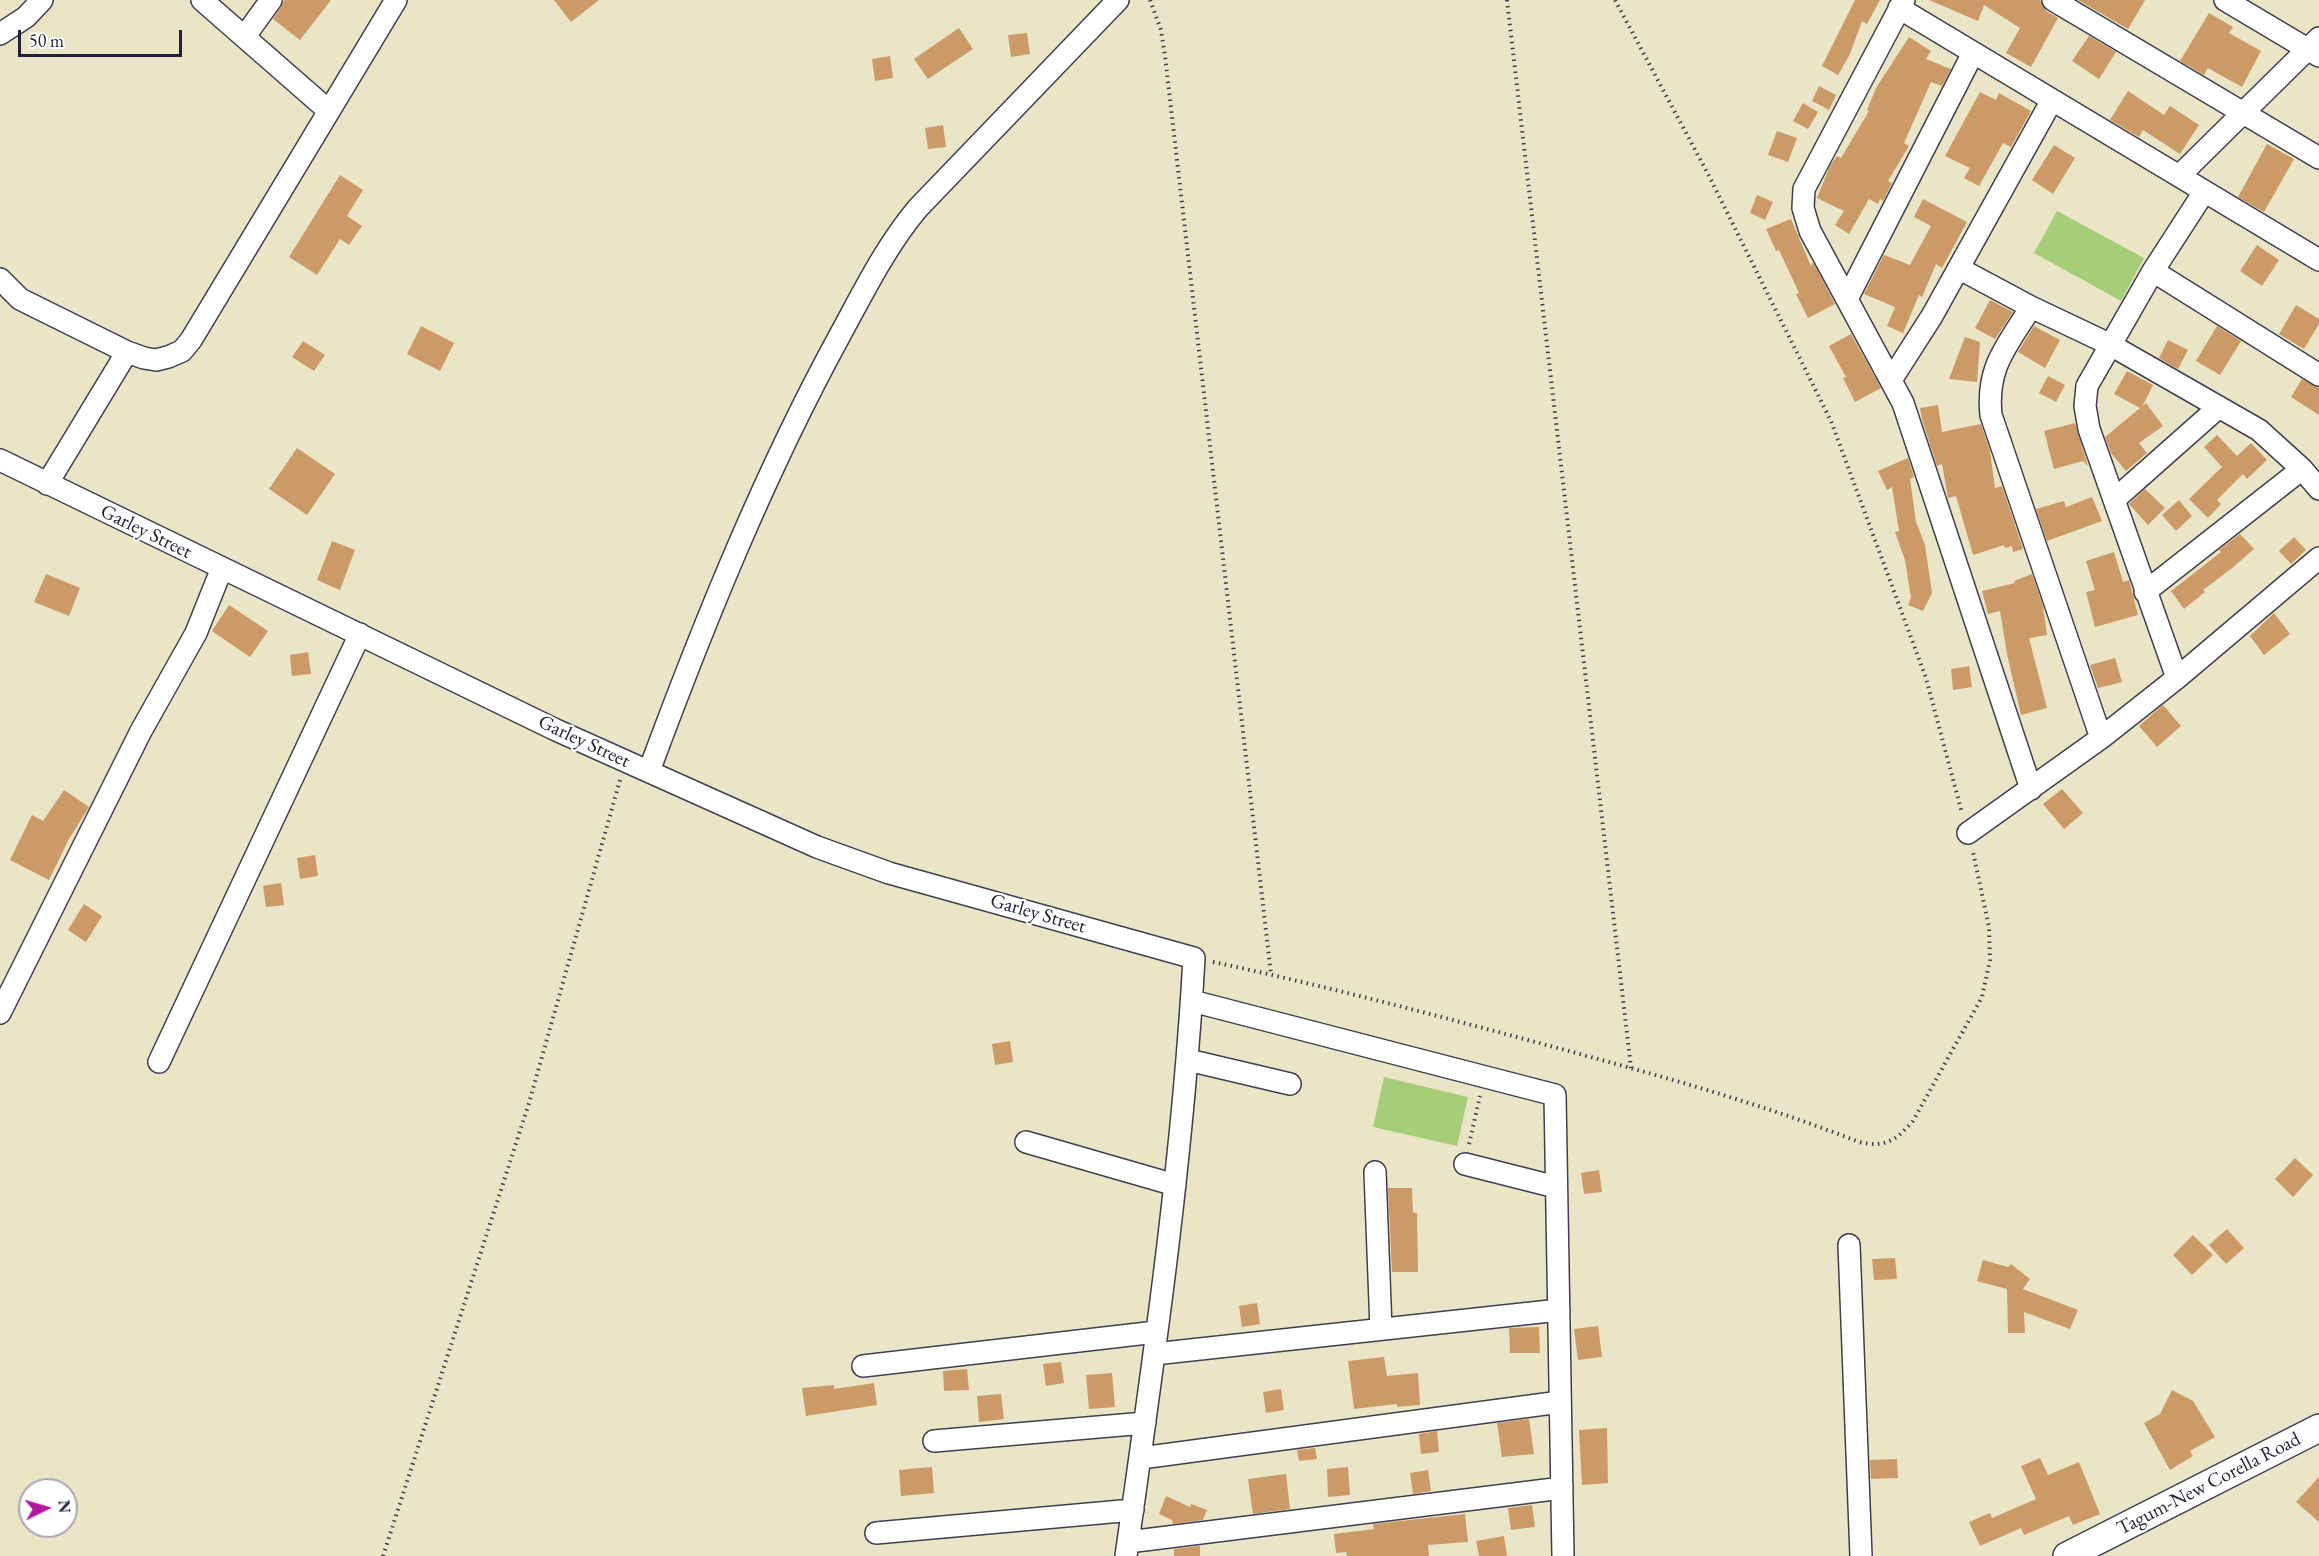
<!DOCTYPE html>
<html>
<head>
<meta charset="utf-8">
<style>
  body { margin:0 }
  #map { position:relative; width:2319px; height:1556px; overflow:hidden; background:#ebe5c7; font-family:"EB Garamond",serif }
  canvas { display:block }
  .north { position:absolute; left:18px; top:1478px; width:60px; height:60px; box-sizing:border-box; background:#fff; border:2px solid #a7a7b1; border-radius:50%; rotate:85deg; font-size:16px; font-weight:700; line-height:24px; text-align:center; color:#22223b }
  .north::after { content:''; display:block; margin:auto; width:21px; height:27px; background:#b5179e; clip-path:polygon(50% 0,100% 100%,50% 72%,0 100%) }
  .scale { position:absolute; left:18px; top:30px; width:164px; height:27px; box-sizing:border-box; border:3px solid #22223b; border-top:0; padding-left:8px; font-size:18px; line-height:21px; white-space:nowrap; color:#22223b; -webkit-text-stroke:4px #fff; paint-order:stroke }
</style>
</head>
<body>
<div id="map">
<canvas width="2319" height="1556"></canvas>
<div class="north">N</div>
<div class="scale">50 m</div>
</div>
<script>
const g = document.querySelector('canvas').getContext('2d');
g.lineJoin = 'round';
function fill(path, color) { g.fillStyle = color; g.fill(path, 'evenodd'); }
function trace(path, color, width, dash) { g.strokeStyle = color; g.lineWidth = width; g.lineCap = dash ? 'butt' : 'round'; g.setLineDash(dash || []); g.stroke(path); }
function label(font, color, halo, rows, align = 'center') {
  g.font = font + ' "EB Garamond",serif'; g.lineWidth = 4.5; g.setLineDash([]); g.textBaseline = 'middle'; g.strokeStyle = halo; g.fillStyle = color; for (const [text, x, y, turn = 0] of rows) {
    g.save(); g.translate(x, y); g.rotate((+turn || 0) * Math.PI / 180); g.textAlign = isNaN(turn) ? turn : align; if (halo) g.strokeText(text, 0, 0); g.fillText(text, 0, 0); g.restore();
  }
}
const green = new Path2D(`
  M2057,211L2144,258L2121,301L2034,253Z
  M1384,1077L1468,1097L1457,1146L1373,1127Z`);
const building = new Path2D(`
  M284,0H331L300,40L273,19L281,7Z
  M554,0H599L571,22Z
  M1855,0H1880L1867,24L1862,21L1850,54L1838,75L1822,66Z
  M1929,0H2040L2046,11L2058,18L2031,67L2006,53L2020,28L1984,5L1978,21Z
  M2078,0H2145L2128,29Z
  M2209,13L2233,27L2229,33L2261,51L2242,87L2208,68L2204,75L2180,61Z
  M959,28L973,49L928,79L914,59Z
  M1027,33L1030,54L1011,57L1008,35Z
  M2089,36L2116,52L2099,79L2072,61Z
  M1909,37L1931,51L1926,59L1951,69L1942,86L1931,82L1904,143L1909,146L1888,181L1892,183L1883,201L1880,199L1878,204L1869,199L1849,234L1835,225L1844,211L1817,198L1830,166L1837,156L1841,158L1869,111L1867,110L1876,88Z
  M890,56L893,78L875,81L872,59Z
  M1819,86L1836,95L1829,110L1812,101Z
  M2128,91L2164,115L2170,106L2199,125L2180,154L2143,130L2139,137L2110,120Z
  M1980,92L1996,100L1999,93L2031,111L2011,147L2003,143L1979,186L1964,178L1970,168L1945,156Z
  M1803,103L1818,112L1808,129L1793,121Z
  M943,125L946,147L928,149L925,128Z
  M1777,131L1797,138L1788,162L1768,155Z
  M2267,144L2294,159L2264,212L2238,197Z
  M2054,145L2075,158L2053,194L2032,180Z
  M340,175L363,190L347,216L362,226L349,245L340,239L317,275L289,257Z
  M1757,195L1773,202L1765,220L1750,213Z
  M1923,199L1967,222L1942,268L1936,264L1922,297L1919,295L1903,333L1887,326L1895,307L1864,294L1884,255L1910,265L1931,226L1914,217Z
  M1791,219L1811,266L1813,262L1835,304L1808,318L1796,294L1799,293L1779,250L1776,251L1766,229Z
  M2257,245L2279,260L2262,286L2240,271Z
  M1990,300L2013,312L1995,339L1975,328Z
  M2296,305L2319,319V324L2304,349L2279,334Z
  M421,326L454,343L440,371L407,354Z
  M2034,326L2060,340L2045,368L2018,352Z
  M2217,326L2241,341L2220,375L2196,361Z
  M1851,334L1881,388L1855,402L1843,378L1846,377L1829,346Z
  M1965,337L1980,342L1977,382L1949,379Z
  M2168,340L2188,350L2178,369L2159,358Z
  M303,341L325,355L314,371L292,357Z
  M2127,371L2153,385L2142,407L2146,403L2163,426L2139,443L2147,453L2126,471L2111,453L2105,437L2140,408L2114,394Z
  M2048,376L2065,385L2056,402L2039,393Z
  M2302,379L2319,388V415L2291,397Z
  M1938,405L1942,432L1981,424L1990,451L1995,488L2002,486L2023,549L2013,552L2012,546L2005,548L2004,545L1973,555L1956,496L1948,498L1942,464L1937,466L1922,419L1920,408Z
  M2075,423L2088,466L2083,461L2054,469L2044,431Z
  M2217,435L2237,456L2251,443L2267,460L2247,479L2243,474L2217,500L2221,504L2208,518L2189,499L2222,467L2204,447Z
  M297,448L335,474L307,515L269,489Z
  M1908,458L1914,477L1910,479L1916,522L1925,545L1932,593L1923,611L1908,605L1911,598L1905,560L1895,532L1899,531L1892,487L1887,490L1878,471Z
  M2145,489L2165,508L2148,525L2129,504Z
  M2092,497L2102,521L2047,541L2036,509L2064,501L2066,507Z
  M2179,500L2192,516L2176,531L2162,515Z
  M2240,534L2254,549L2231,569L2203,590L2205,592L2184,609L2171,591L2221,552L2219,550Z
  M2294,537L2306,550L2291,564L2279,551Z
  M332,541L355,550L340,590L317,580Z
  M2114,552L2123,582L2129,580L2138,615L2095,627L2086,592L2095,590L2086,561Z
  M46,574L80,588L69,616L34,602Z
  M2032,574L2043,606L2047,635L2029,638L2047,708L2021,715L2007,654L2000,611L1988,614L1982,591L2015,583L2014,581Z
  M229,605L268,631L250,657L212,631Z
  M2274,613L2290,634L2264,655L2250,636Z
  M308,652L311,674L292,676L290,655Z
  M2115,658L2122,682L2098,688L2090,665Z
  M1969,666L1972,687L1953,690L1951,669Z
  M2163,705L2181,726L2157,747L2139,726Z
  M2062,789L2083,813L2064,829L2043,804Z
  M64,790L89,807L69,839L49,880L10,860L32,815L43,821Z
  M315,855L318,876L300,879L297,858Z
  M281,883L284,905L266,907L263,886Z
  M84,904L102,916L86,942L68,930Z
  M1010,1041L1013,1062L995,1065L992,1044Z
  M2295,1158L2313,1175L2293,1197L2275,1179Z
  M1599,1170L1602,1192L1584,1194L1581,1173Z
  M1388,1188H1412L1413,1213H1417L1418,1272H1392Z
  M2227,1229L2244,1248L2226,1264L2209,1245Z
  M2193,1235L2213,1255L2192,1275L2173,1255Z
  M1895,1258L1897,1279L1874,1280L1872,1259Z
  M1983,1260L2008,1267L2011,1264L2030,1279L2023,1289L2078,1310L2070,1329L2024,1312L2025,1333H2008L2007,1289L1977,1281Z
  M1257,1303L1260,1324L1242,1327L1239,1306Z
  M1598,1326L1602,1357L1578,1360L1574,1329Z
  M1539,1327L1540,1353H1510L1509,1328Z
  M1384,1357L1387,1376L1418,1373L1420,1405L1397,1407V1404L1354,1409L1348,1361Z
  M1061,1362L1064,1383L1046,1386L1043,1364Z
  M967,1369L969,1390L944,1391L943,1371Z
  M1112,1373L1115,1407L1089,1409L1086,1375Z
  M874,1383L877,1405L806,1416L802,1388L834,1385V1389Z
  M1281,1389L1284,1410L1266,1413L1263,1392Z
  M2172,1390L2193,1401L2215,1437L2190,1451L2193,1456L2170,1470L2144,1423L2160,1414Z
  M1001,1394L1004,1419L979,1422L977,1396Z
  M1529,1419L1534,1454L1502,1457L1497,1423Z
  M1607,1428L1608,1483L1582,1485L1579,1430Z
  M1437,1431L1439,1452L1421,1454L1419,1434Z
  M1315,1448L1317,1459L1299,1461L1297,1450Z
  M2040,1458L2048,1475L2079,1462L2100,1514L2073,1525L2069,1516L2024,1535L2021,1528L1980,1546L1969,1522L1990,1513L1992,1518L2036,1499L2021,1466Z
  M1897,1459L1898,1478L1871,1479L1870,1460Z
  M932,1467L934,1493L901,1496L899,1470Z
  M1348,1467L1350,1495L1328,1497L1327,1469Z
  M1428,1470L1431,1491L1413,1494L1410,1473Z
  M1286,1474L1290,1509L1253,1514L1248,1479Z
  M2319,1477V1522L2296,1502Z
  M1166,1496L1190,1507L1191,1504L1207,1510L1203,1520L1173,1524L1172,1520L1159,1514Z
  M1532,1505L1535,1527L1511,1530L1508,1508Z
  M1465,1514L1468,1542L1428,1545L1429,1556H1347L1346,1552L1336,1553L1334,1534L1374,1529L1373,1524Z
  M1504,1536L1507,1556H1479L1476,1541Z
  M1200,1546V1556H1174V1549Z`);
const path = new Path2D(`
  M1150,0L1161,30L1165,56L1271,974
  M1507,0L1631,1068
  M1615,0L1708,174L1831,421L1926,678L1962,813
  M1213,962C1322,985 1431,1014 1539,1043C1646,1072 1755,1101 1859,1142C1886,1148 1896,1140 1913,1121L1982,997L1990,960L1989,927L1973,852
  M1469,1144L1480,1096
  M383,1556L529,1103L620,780`);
const minor = new Path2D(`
  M202,0L329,111
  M1904,0L1804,189L1803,208L1810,231L1903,403L2031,789
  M2053,0L2319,158
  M2225,0L2319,56
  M1899,8L2319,260
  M0,34L26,17L42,0
  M245,36L271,0
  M2179,176L2319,38
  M1960,269L2031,307L2109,344L2259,430L2302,469L2319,489
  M2153,271L2319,375
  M0,279L20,299L127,352L144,358L156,360L168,357L182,351L191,340L396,0
  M1847,299L1973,53
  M2031,307C2007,346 1986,367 1991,415L2101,738
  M1891,380L1932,316L2052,100
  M0,460L556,730L817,847L889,873L1194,958C1183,1158 1154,1358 1126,1556
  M47,484L127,352
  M2114,500L2219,407
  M2145,592L2302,469
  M2177,678L2089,429L2085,406L2087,386L2153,271L2204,192
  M649,771C704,623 764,474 840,335C864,291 886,246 918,208L1118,0
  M1968,833L2101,738L2177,678L2319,558
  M1192,1001L1555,1095L1563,1556
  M0,1013L141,731L196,633L222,568
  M1188,1060L1290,1084
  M159,1062L360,634
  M1026,1142L1175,1185
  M1465,1164L1556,1187
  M1375,1172L1381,1329
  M1849,1245L1861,1556
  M1154,1354L1559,1310
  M863,1366L1156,1332
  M934,1441L1145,1423
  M1141,1458L1560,1402
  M876,1533L1133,1510
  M1128,1542L1562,1488`);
const major = new Path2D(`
  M2067,1556L2319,1428`);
const streetNames = [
  ["Garley Street",146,532,26],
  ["Garley Street",584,742,25],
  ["Garley Street",1038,914,16],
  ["Tagum-New Corella Road",2209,1484,-27]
];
fill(green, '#a6ce79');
fill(building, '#cc9a66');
trace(minor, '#403f50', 24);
trace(major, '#403f50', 30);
trace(path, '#403f50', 4, [1.5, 4.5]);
trace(minor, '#fff', 21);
trace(major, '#fff', 27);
label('20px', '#22223b', '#fff', streetNames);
</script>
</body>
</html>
